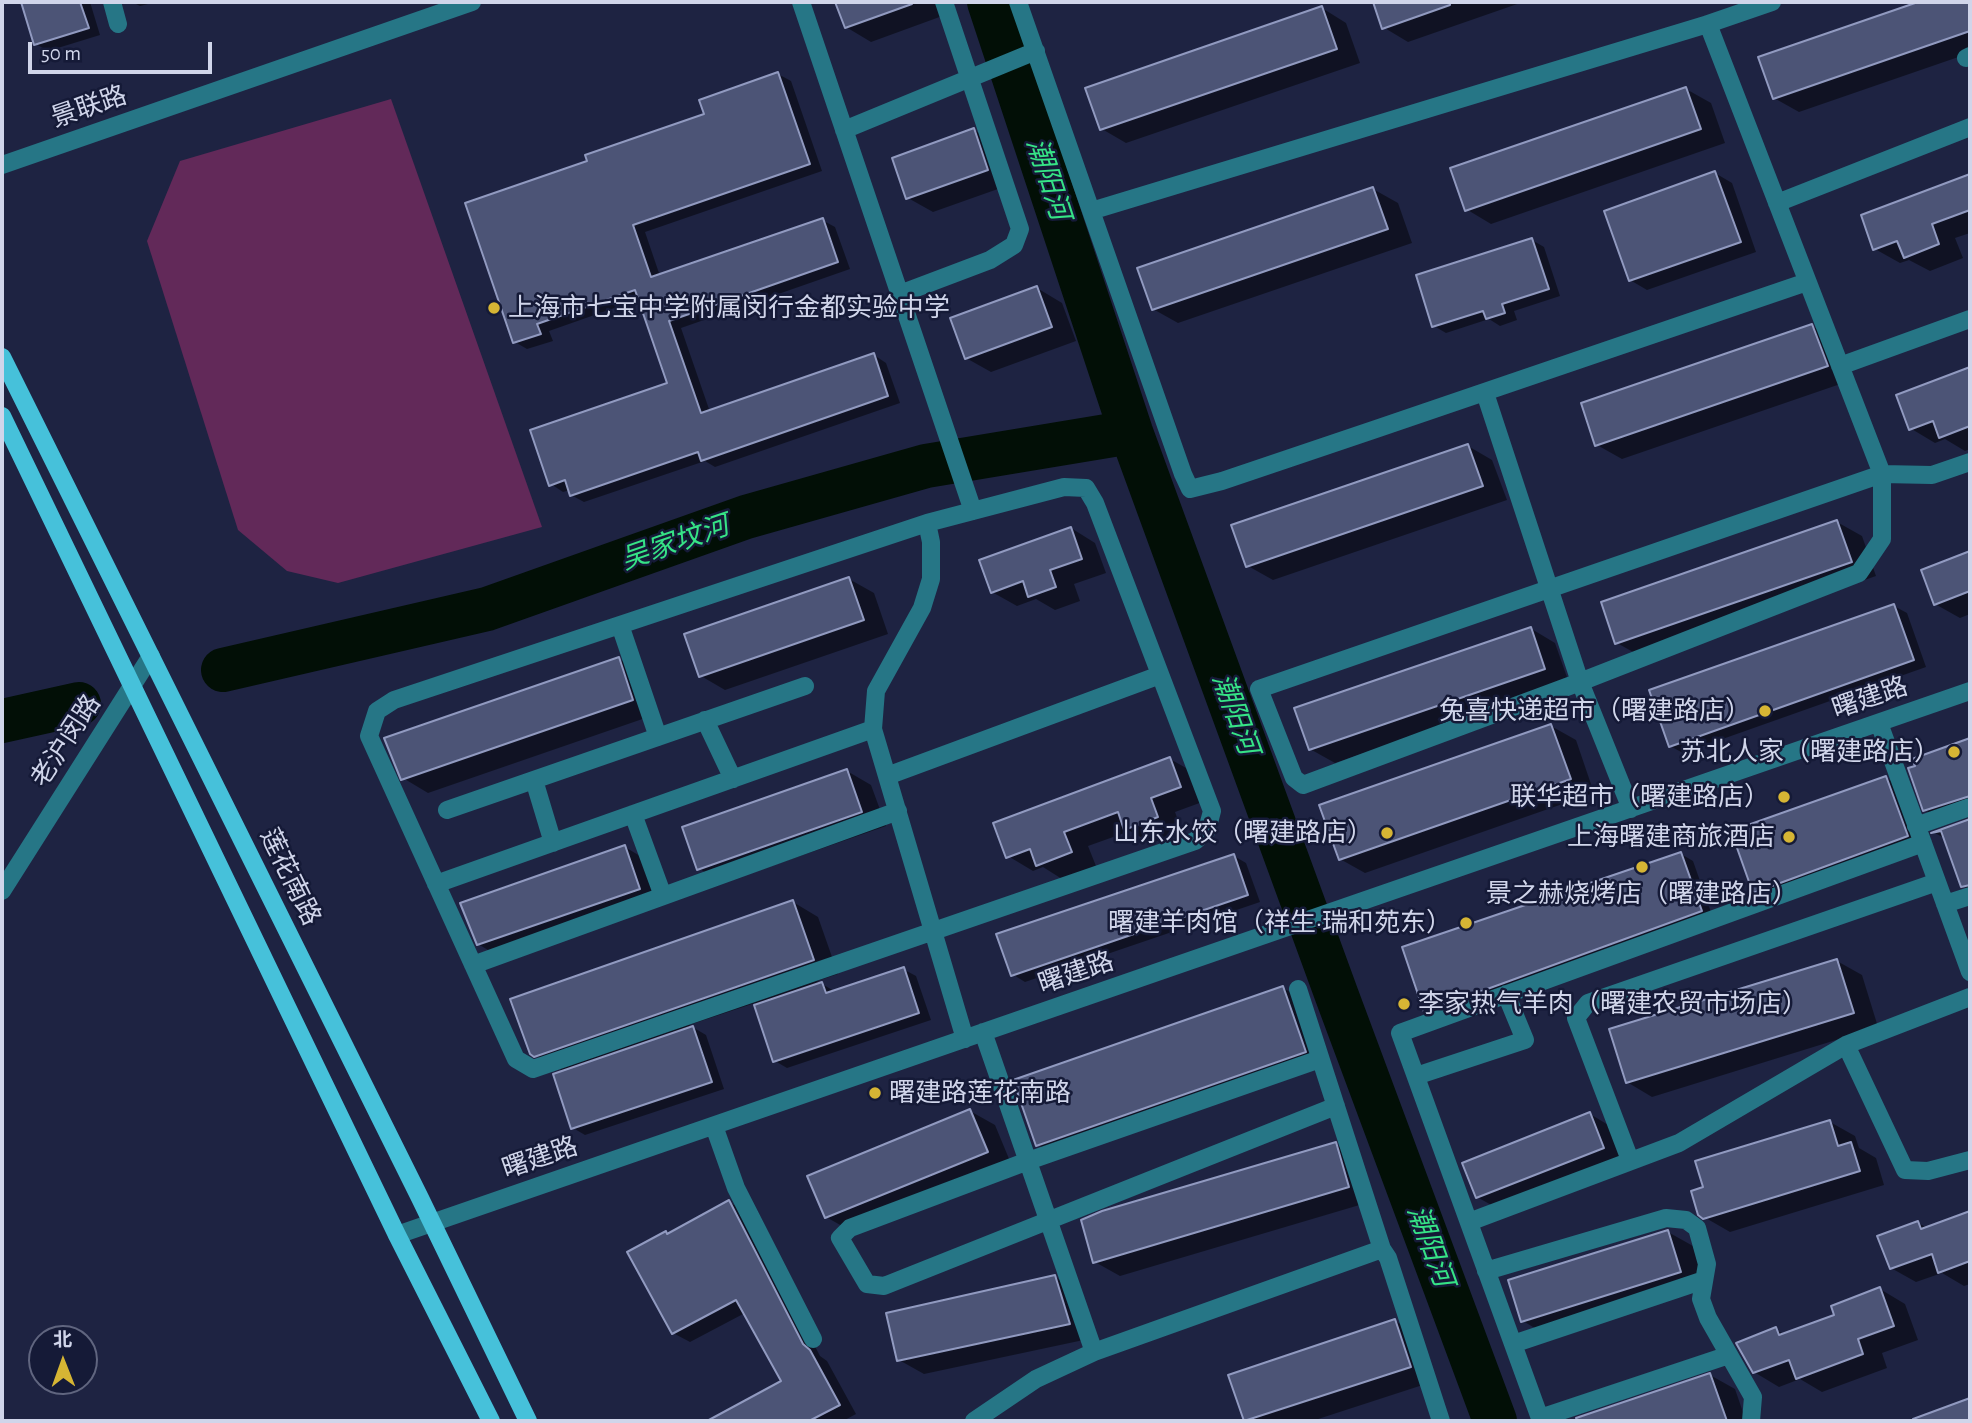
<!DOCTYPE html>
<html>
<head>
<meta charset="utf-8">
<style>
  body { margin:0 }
  #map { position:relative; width:1972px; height:1423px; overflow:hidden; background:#1e2342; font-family:"Alegreya Sans","Noto Sans SC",sans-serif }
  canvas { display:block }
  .frame { position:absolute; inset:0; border:4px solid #d0d5ea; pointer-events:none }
  .north { position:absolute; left:28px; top:1325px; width:70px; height:70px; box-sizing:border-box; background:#151a37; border:2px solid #60657f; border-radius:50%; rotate:359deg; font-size:19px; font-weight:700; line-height:28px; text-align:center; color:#d0d5ea }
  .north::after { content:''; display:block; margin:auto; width:24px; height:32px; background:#d6b534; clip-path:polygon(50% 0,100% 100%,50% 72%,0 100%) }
  .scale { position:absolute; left:28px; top:42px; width:184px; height:32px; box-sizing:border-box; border:4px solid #d0d5ea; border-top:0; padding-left:9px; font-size:21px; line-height:24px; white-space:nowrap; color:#d0d5ea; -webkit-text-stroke:5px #151a37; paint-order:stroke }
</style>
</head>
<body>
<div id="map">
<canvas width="1972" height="1423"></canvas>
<div class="frame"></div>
<div class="north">北</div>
<div class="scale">50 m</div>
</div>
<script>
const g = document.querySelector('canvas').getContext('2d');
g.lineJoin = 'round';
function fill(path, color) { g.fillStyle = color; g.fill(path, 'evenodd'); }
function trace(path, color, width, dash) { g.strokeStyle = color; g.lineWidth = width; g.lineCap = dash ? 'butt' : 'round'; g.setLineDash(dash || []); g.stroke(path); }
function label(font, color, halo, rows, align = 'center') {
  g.font = font + ' "Alegreya Sans","Noto Sans SC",sans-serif'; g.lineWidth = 5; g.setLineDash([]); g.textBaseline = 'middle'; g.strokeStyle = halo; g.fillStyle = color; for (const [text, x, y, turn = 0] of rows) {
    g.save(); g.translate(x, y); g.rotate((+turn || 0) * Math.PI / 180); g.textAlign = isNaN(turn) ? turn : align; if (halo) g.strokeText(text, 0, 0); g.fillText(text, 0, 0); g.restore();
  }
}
const green = new Path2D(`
  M391,99L542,527L338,583L287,571L238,530L147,241L180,161Z`);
const shadow = new Path2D(`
  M23,2H90L100,35L48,51L36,44Z
  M132,2H156L140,6Z
  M837,2H953L956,11L871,42L846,27Z
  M1375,2H1523L1408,42L1383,27Z
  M1923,2H1970V53L1799,112L1774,98L1761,58Z
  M1322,8L1346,23L1360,63L1126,143L1102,129Z
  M778,74L791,81L822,171L645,232L660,276L822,220L835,227L850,269L681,328L710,412L874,355L886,363L900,403L715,467L705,461L584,502L571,495L570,490L563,492L551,484L669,384L640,299L549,331L553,341L527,349L515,342L590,162L706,116Z
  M1686,89L1711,103L1725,143L1491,224L1466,209Z
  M974,130L999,145L1012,184L933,212L908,198Z
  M1715,173L1732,183L1756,252L1647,290L1630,280Z
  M1970,176V233L1955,238L1963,258L1930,271L1909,260L1900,263L1875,249L1863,217Z
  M1373,189L1398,203L1412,243L1178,323L1153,309Z
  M1532,240L1544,247L1560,296L1514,311L1517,320L1500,326L1489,319L1446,333L1434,326Z
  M1037,288L1062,303L1076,341L991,372L966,358Z
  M1812,326L1836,340L1852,380L1622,459L1597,445Z
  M1970,369V449L1965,451L1945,439L1935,443L1910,428L1898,396Z
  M1468,446L1492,460L1507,500L1273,580L1248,566Z
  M1837,522L1862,536L1876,576L1642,657L1617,643Z
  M1071,528L1095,543L1106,573L1074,584L1080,601L1055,610L1036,599L1017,606L992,592Z
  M1970,553V614L1960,618L1935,604L1923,571Z
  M849,579L874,593L888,634L725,690L701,676Z
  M1894,606L1907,613L1926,667L1683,753L1670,746Z
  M1530,628L1555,643L1569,683L1335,763L1310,749Z
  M619,659L644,674L657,714L428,793L403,778Z
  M1551,726L1576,740L1594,793L1365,873L1340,859Z
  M1970,740V814L1946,823L1925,810L1914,760Z
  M1170,759L1195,773L1205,801L1175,812L1182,831L1151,843L1130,831L1088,846L1096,866L1062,879L1043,867L1033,871L1008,856Z
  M847,771L871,785L886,826L723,883L698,868Z
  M1886,778L1899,785L1920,843L1767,899L1755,891Z
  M1970,821V890L1963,886L1946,839L1935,833Z
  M625,847L650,862L664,903L503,959L478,944Z
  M1681,854L1693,861L1713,918L1438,1018L1425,1011Z
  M1234,856L1246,863L1260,902L1025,982L1012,974Z
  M793,902L818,917L838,974L817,981L834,991L903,969L916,976L931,1020L787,1068L775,1061L755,1003L689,1025L706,1035L724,1089L585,1135L573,1128L565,1072L531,1053Z
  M1837,961L1862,975L1878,1027L1652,1097L1627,1082Z
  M1283,988L1296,995L1318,1059L1050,1152L1038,1145Z
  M970,1111L995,1125L1012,1166L851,1231L826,1217Z
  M1590,1114L1615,1129L1628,1162L1502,1211L1477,1197Z
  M1830,1122L1855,1136L1859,1148L1876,1158L1884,1185L1730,1232L1704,1217L1705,1189Z
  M1335,1144L1360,1159L1373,1201L1120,1276L1095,1262Z
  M729,1202L746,1212L820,1356L827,1361L856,1414L843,1421H722L719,1417L783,1382L745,1313L690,1342L673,1333L666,1233L669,1235Z
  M1970,1213V1284L1964,1286L1942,1273L1916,1282L1891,1268L1918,1223L1928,1228Z
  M1668,1232L1693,1246L1705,1286L1548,1336L1523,1321Z
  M1055,1277L1080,1292L1093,1338L924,1374L899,1360Z
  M1880,1289L1905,1304L1918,1340L1882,1353L1887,1368L1822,1392L1800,1379L1779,1387L1754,1372L1775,1329L1785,1335L1836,1316Z
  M1395,1321L1420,1335L1435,1381L1312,1421H1246L1230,1376Z
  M1710,1375L1735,1389L1746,1421H1572Z`);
const river = new Path2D(`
  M989,2L1131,432L1337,996L1495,1421
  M223,670L487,609L746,517L926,466L1131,432
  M2,721L79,704`);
const building = new Path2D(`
  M21,2H80L89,28L34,45Z
  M835,2H912V4L845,28Z
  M1373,2H1450V5L1382,29Z
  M1918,2H1970V31L1773,99L1758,57Z
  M1322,6L1337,49L1100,130L1085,88Z
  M778,72L810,164L633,225L651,277L823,218L838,262L669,321L701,413L874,353L888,396L701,461L698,452L570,496L565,480L549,486L530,430L667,383L635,290L537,324L541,334L513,343L465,203L587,161L585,155L704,114L699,100Z
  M1686,87L1701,129L1465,211L1450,168Z
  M974,128L988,170L906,199L892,158Z
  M1715,171L1741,242L1629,281L1604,211Z
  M1970,174V210L1932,224L1939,244L1904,258L1897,241L1873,250L1861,215Z
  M1373,187L1388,229L1152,310L1137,268Z
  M1532,238L1549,289L1502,304L1505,313L1486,319L1483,311L1432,327L1416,275Z
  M1037,286L1052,327L965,359L950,318Z
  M1812,324L1828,366L1595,446L1581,403Z
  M1970,367V426L1939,438L1933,421L1909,430L1896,395Z
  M1468,444L1483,486L1246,567L1231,525Z
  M1837,520L1852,562L1615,644L1601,602Z
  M1071,527L1082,559L1050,570L1056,587L1028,597L1023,581L991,593L979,560Z
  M1970,551V591L1934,605L1921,570Z
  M849,577L864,620L699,677L684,634Z
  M1894,604L1914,660L1669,747L1649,690Z
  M1531,627L1545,669L1309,750L1294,708Z
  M619,657L633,700L401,780L384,738Z
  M1551,724L1571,779L1339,860L1319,805Z
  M1970,738V796L1923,811L1908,768L1915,766L1912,759Z
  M1170,757L1181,787L1151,798L1158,817L1124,830L1118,812L1064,832L1072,852L1036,866L1030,849L1006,858L993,823Z
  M847,769L862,812L697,870L682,827Z
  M1886,776L1908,836L1753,893L1731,831Z
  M1970,819V885L1961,887L1941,831L1931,833Z
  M625,845L640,889L477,945L460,903Z
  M1681,852L1702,911L1424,1012L1402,947Z
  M1234,854L1248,895L1011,976L996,934Z
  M793,900L814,960L534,1057L530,1054L510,999Z
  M1837,959L1854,1013L1626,1083L1609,1029Z
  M904,967L919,1013L773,1062L754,1005L822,982L826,993Z
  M1283,986L1306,1052L1036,1146L1013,1080Z
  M693,1026L712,1082L571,1129L553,1074Z
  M970,1109L988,1152L825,1218L807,1176Z
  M1590,1112L1604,1148L1476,1198L1462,1163Z
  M1830,1120L1838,1146L1851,1142L1860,1171L1703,1219L1698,1215L1691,1191L1703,1187L1695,1161Z
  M1336,1142L1349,1187L1093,1263L1081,1220L1102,1211Z
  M729,1200L803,1344L810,1350L840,1405L809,1421H707L781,1381L736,1300L672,1334L627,1252L666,1231L667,1234Z
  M1970,1211V1261L1938,1273L1932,1254L1890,1269L1877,1236L1918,1221L1921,1229Z
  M1668,1230L1681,1272L1521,1322L1508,1280Z
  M1055,1275L1070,1324L897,1361L886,1313Z
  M1880,1287L1894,1326L1858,1339L1863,1354L1796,1379L1789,1360L1753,1373L1736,1343L1776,1327L1779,1335L1834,1315L1831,1306Z
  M1395,1319L1411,1367L1244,1421L1228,1375Z
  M1710,1373L1727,1421H1577L1576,1418Z
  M1970,1398V1421H1913V1419Z`);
const minor = new Path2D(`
  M112,2L118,24
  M801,2L973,511
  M1018,2L1183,474L1190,489L1222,481L1376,429L1807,282
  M1708,24L1882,474V539L1859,573L1580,682L1303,785L1294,778L1259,689L1882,474L1932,475L1970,462
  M1966,58L1970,56
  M844,130L1036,51
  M2,165L472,2
  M1777,203L1970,127
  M1091,211L1708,24L1772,2
  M900,294L990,260L1014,245L1020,229L944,2
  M1840,366L1970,319
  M1485,393L1580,682L1631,809
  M1064,487L1086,488L1095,503L1212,811L1207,830L1195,841L533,1069L516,1059L369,736L377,711L394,700L927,523Z
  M927,523L931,542V579L922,608L876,691L873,729L965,1039
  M620,625L658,737
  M705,720L733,779
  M1879,723L1970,972
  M887,776L1160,675
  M534,780L553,843
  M447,810L805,686
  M633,814L663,896
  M1916,826L1970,807
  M436,884L873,729
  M2,891L151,656
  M1945,904L1970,896
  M473,965L898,811
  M1298,989L1382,1249
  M983,1032L1094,1352
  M1846,1045L1905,1170L1928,1171L1970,1160
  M1320,1059L1028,1161L850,1228L840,1238L867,1284L884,1286L1336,1106
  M1416,1076L1525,1040L1506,994
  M714,1126L736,1188L813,1339
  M1630,1160L1576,1018L1588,1003L1937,882
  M1469,1222L1679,1143L1846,1045L1970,997
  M397,1235L1970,691
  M1486,1271L1666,1218L1686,1220L1697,1228L1707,1264L1701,1299L1708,1318L1753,1397L1751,1421
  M1513,1344L1704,1280
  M1540,1418L1729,1355
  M974,1421L1036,1379L1094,1352L1382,1249L1388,1258L1441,1421
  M1541,1421L1400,1033L1923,843`);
const major = new Path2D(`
  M2,357L420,1198L528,1421
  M2,416L397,1235L491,1421`);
const markers = [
  [494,308,7,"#d6b534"],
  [1765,711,7,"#d6b534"],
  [1954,752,7,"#d6b534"],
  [1784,797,7,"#d6b534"],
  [1387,833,7,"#d6b534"],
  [1789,837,7,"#d6b534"],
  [1642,867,7,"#d6b534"],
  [1466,923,7,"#d6b534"],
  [1404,1004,7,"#d6b534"],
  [875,1093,7,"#d6b534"]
];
const streetNames = [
  ["景联路",89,107,-19],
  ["曙建路",1870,698,-19],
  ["老沪闵路",66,741,-57],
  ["莲花南路",290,877,64],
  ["曙建路",1076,973,-19],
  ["曙建路",540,1158,-19]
];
const poiNames = [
  ["上海市七宝中学附属闵行金都实验中学",508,308,"left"],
  ["兔喜快递超市（曙建路店）",1751,711],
  ["苏北人家（曙建路店）",1940,752],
  ["联华超市（曙建路店）",1770,797],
  ["山东水饺（曙建路店）",1373,833],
  ["上海曙建商旅酒店",1775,837],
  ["景之赫烧烤店（曙建路店）",1642,894,"center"],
  ["曙建羊肉馆（祥生·瑞和苑东）",1452,923],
  ["李家热气羊肉（曙建农贸市场店）",1418,1004,"left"],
  ["曙建路莲花南路",889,1093,"left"]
];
const waterNames = [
  ["潮阳河",1048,179,72],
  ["吴家坟河",675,543,-19],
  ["潮阳河",1235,714,70],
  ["潮阳河",1430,1246,70]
];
fill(green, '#622959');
fill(shadow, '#0007');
trace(river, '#020f06', 44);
fill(building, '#4c5476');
trace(building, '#919ac0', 2);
trace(minor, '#267686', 18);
trace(major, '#46c1da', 18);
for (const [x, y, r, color] of markers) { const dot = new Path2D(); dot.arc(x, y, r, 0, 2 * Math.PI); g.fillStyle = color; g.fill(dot); trace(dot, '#151a37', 2.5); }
label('26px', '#d0d5ea', '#151a37', streetNames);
label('26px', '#d0d5ea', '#151a37', poiNames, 'right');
label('italic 28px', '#36e386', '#151a37', waterNames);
</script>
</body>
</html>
